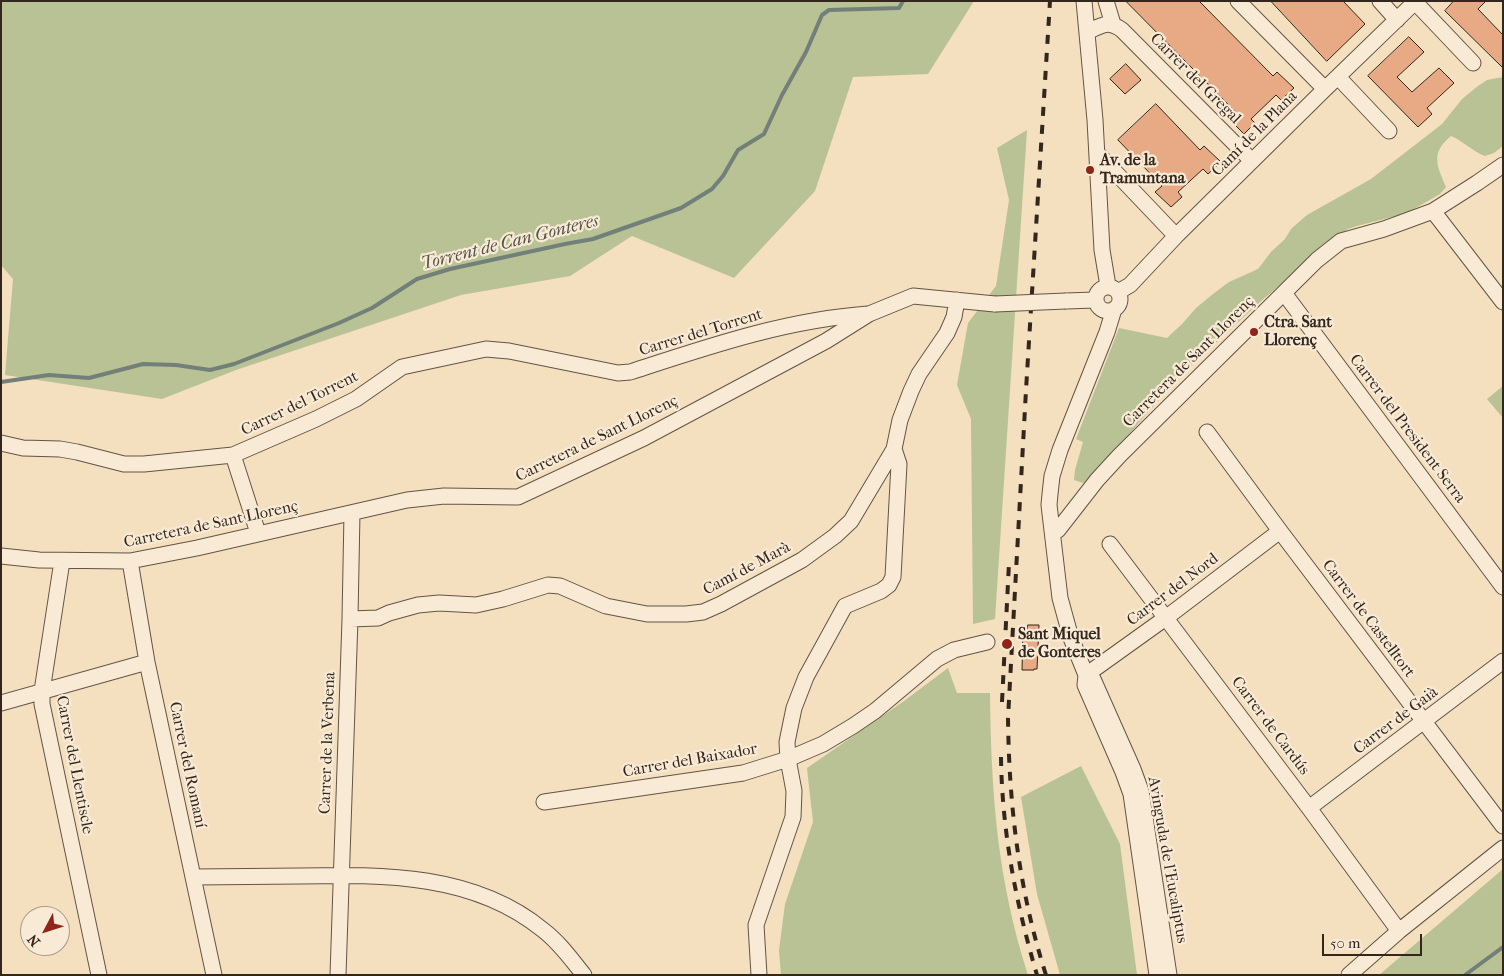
<!DOCTYPE html>
<html>
<head>
<meta charset="utf-8">
<style>
  body { margin:0 }
  #map { position:relative; width:1504px; height:976px; overflow:hidden; background:#f4dfbf; font-family:"IM FELL French Canon",serif }
  canvas { display:block }
  .frame { position:absolute; inset:0; border:2px solid #33261d; pointer-events:none }
  .north { position:absolute; left:20px; top:906px; width:50px; height:50px; box-sizing:border-box; background:#f8ead5; border:1px solid #a99c8b; border-radius:50%; rotate:230deg; font-size:14px; font-weight:700; line-height:20px; text-align:center; color:#33261d }
  .north::after { content:''; display:block; margin:auto; width:18px; height:22px; background:#8f2418; clip-path:polygon(50% 0,100% 100%,50% 72%,0 100%) }
  .scale { position:absolute; left:1322px; top:934px; width:100px; height:22px; box-sizing:border-box; border:2px solid #33261d; border-top:0; padding-left:6px; font-size:15px; line-height:18px; white-space:nowrap; color:#33261d; -webkit-text-stroke:4px #f8ead5; paint-order:stroke }
</style>
</head>
<body>
<div id="map">
<canvas width="1504" height="976"></canvas>
<div class="frame"></div>
<div class="north">N</div>
<div class="scale">50 m</div>
</div>
<script>
const g = document.querySelector('canvas').getContext('2d');
g.lineJoin = 'round';
function fill(path, color) { g.fillStyle = color; g.fill(path, 'evenodd'); }
function trace(path, color, width, dash) { g.strokeStyle = color; g.lineWidth = width; g.lineCap = dash ? 'butt' : 'round'; g.setLineDash(dash || []); g.stroke(path); }
function label(font, color, halo, rows, align = 'center') {
  g.font = font + ' "IM FELL French Canon",serif'; g.lineWidth = 4.5; g.setLineDash([]); g.textBaseline = 'middle'; g.strokeStyle = halo; g.fillStyle = color; for (const [text, x, y, turn = 0] of rows) {
    g.save(); g.translate(x, y); g.rotate((+turn || 0) * Math.PI / 180); g.textAlign = isNaN(turn) ? turn : align; if (halo) g.strokeText(text, 0, 0); g.fillText(text, 0, 0); g.restore();
  }
}
const green = new Path2D(`
  M1,1H974L928,74L853,77L815,191L734,278L632,236L570,276L461,295L236,370L162,399L5,375L13,279L1,265Z
  M1503,77V146L1494,153L1485,156C1472,151 1463,141 1451,136C1430,153 1437,166 1446,187L1440,194L1407,213L1357,226L1348,229L1340,235L1261,301L1176,380L1124,440C1114,456 1099,473 1083,483L1074,480L1075,470L1083,442L1076,439L1119,328L1167,338L1182,324L1196,308L1213,294L1229,282L1258,269L1271,252L1285,239L1291,229L1307,215L1371,179L1442,124L1462,99L1478,86L1487,80Z
  M1027,130L995,619L973,624L971,419L957,385L968,323L996,286L1009,200L997,148Z
  M1503,386V418L1487,399Z
  M948,668L957,693H990C991,792 997,879 1028,975H781L779,950L785,904L813,822L807,768L904,701Z
  M1081,766L1120,844L1137,975H1060L1037,894L1021,797Z
  M1503,869V975H1379Z`);
const stream = new Path2D(`
  M1,382L49,375L89,378L143,364L176,365L210,370L234,364L339,323L372,308L417,279L450,269L565,244L593,239L681,208L712,189L723,176L738,150L764,134L782,95L806,52L822,15L829,10L899,8L903,1
  M1465,975L1503,947`);
const building = new Path2D(`
  M1126,1H1199L1273,76L1277,72L1294,88L1281,100L1276,95L1251,119L1255,123L1244,134L1228,118L1235,112Z
  M1271,1H1343L1365,24L1327,61Z
  M1454,1H1486L1478,9L1503,35V68L1445,11Z
  M1409,37L1424,52L1397,77L1412,92L1439,68L1454,83L1427,108L1432,114L1418,127L1368,76Z
  M1126,64L1141,80L1125,94L1110,79Z
  M1156,104L1200,150L1204,146L1221,162L1208,174L1203,169L1178,192L1182,197L1171,207L1155,192L1162,186L1118,140Z
  M1028,625H1039L1037,669H1034V670H1022L1023,631H1027Z`);
const street = new Path2D(`
  M1084,1L1095,120L1102,250L1108,286
  M1106,1L1113,24
  M1238,1L1325,89
  M1380,1L1397,20
  M1415,2L1473,63
  M1087,32C1102,25 1107,20 1122,30L1252,161
  M1338,77L1389,131
  M1097,153L1176,236
  M1433,211L1503,302
  M1096 299a12 12 0 1 1 24 0a12 12 0 1 1-24 0Z
  M1118,292L1130,285L1176,236L1325,89L1416,1
  M1284,293L1503,587
  M1066,301L1095,300
  M1114,309L1107,332L1060,450L1052,476L1050,494L1049,505L1060,598L1071,638L1086,675L1085,685L1123,772L1131,794L1157,975
  M1207,432L1280,531L1503,826
  M1,443L23,448L60,449L77,452L124,464H144L233,455L316,419L356,399L402,367L486,349L509,351L618,373L630,372C707,347 785,320 868,314
  M233,455L258,533
  M1053,532L1058,530L1097,480L1120,455L1317,260L1341,241L1384,229L1433,211L1477,183L1503,165
  M1110,544L1309,808L1399,931
  M1,556L39,560L130,561L197,548L407,500L444,496L518,497L644,438L826,341L869,314L913,296L995,304
  M62,561L42,691V704L99,975
  M130,561L147,662L214,975
  M350,619L378,618L389,613L418,605L439,603L476,605L503,599L548,585L560,586L606,606L647,614H686L703,612L721,604L802,560L835,536L851,521L894,449L900,420L911,391L919,374L947,333L954,317L957,300
  M1086,675L1167,617L1280,531
  M1087,676L1093,679L1133,769L1141,791L1169,975
  M1,703L147,662
  M544,802L743,773L788,759L823,744L853,726L875,711L937,659L954,650L987,642
  M1309,808L1503,661
  M194,877C229,877 265,876 300,876C384,874 475,874 543,930C559,942 571,959 584,975
  M338,975L350,619L352,513
  M759,975L756,925L793,817L794,791L788,759L787,742L794,708L806,677L845,606L881,591L889,585L893,577L899,464L894,449
  M1349,975L1399,931L1503,848`);
const rail = new Path2D(`
  M1002,702L1009,563
  M1001,757C1002,832 1016,904 1037,975
  M1046,975C1019,891 1009,806 1008,718L1026,390L1050,1`);
const streetBridge = new Path2D(`
  M995,304L1066,301`);
const markers = [
  [1090,170,5,"#8f2418"],
  [1254,332,5,"#8f2418"],
  [1007,644,6,"#8f2418"]
];
const streetNames = [
  ["Carrer del Gregal",1195,79,45],
  ["Camí de la Plana",1255,134,-45],
  ["Carrer del Torrent",701,333,-17],
  ["Carretera de Sant Llorenç",1189,362,-45],
  ["Carrer del Torrent",300,404,-26],
  ["Carrer del President Serra",1407,429,53],
  ["Carretera de Sant Llorenç",597,439,-26],
  ["Carretera de Sant Llorenç",211,525,-12],
  ["Camí de Marà",747,569,-28],
  ["Carrer del Nord",1173,590,-37],
  ["Carrer de Castelltort",1368,619,53],
  ["Carrer de Gaià",1396,721,-37],
  ["Carrer de Cardús",1270,726,53],
  ["Carrer de la Verbena",328,743,-88],
  ["Carrer del Baixador",690,761,-10],
  ["Carrer del Llentiscle",74,765,79],
  ["Carrer del Romaní",187,765,78],
  ["Avinguda de l'Eucaliptus",1167,860,80]
];
const poiNames = [
  ["Av. de la",1100,161],
  ["Tramuntana",1100,179],
  ["Ctra. Sant",1264,323],
  ["Llorenç",1264,341],
  ["Sant Miquel",1018,635],
  ["de Gonteres",1018,653]
];
const waterNames = [
  ["Torrent de Can Gonteres",510,243,-14]
];
fill(green, '#b9c294');
trace(stream, '#728079', 4);
fill(building, '#e8aa85');
trace(building, '#33261d', 1);
trace(street, '#635446', 17);
trace(street, '#f8ead5', 15);
trace(rail, '#33261d', 4, [9, 9]);
trace(streetBridge, '#635446', 17, []);
trace(streetBridge, '#f8ead5', 15);
for (const [x, y, r, color] of markers) { const dot = new Path2D(); dot.arc(x, y, r, 0, 2 * Math.PI); g.fillStyle = color; g.fill(dot); trace(dot, '#f8ead5', 2); }
label('16px', '#33261d', '#f8ead5', streetNames);
label('bold 16px', '#33261d', '#f8ead5', poiNames, 'left');
label('italic 18px', '#52534b', '#f8ead5', waterNames);
</script>
</body>
</html>
